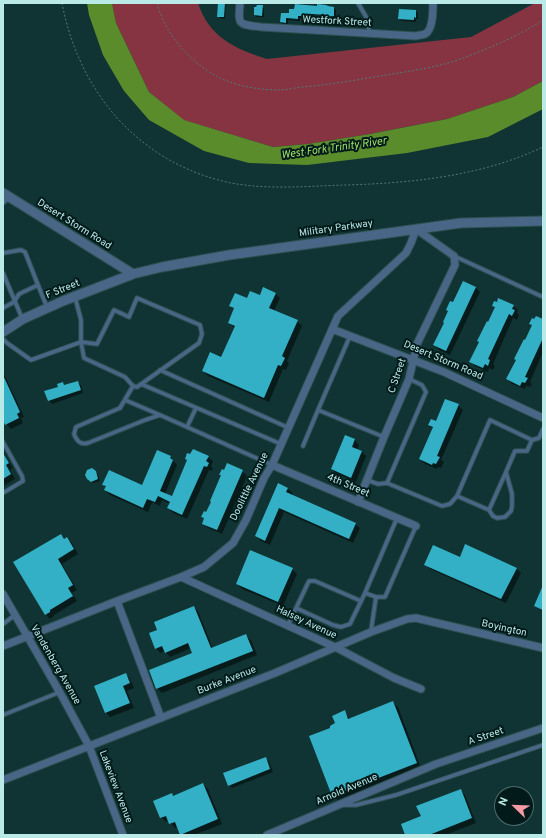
<!DOCTYPE html>
<html>
<head>
<meta charset="utf-8">
<style>
  body { margin:0 }
  #map { position:relative; width:546px; height:838px; overflow:hidden; background:#103433; font-family:Overpass,sans-serif }
  canvas { display:block }
  .frame { position:absolute; inset:0; border:4px solid #b9eae8; pointer-events:none }
  .north { position:absolute; left:494px; top:786px; width:40px; height:40px; box-sizing:border-box; background:#031a1a; border:1px solid #4c6d6c; border-radius:50%; rotate:293deg; font-size:11px; font-weight:700; line-height:16px; text-align:center; color:#b9eae8 }
  .north::after { content:''; display:block; margin:auto; width:14px; height:18px; background:#f49aa4; clip-path:polygon(50% 0,100% 100%,50% 72%,0 100%) }
</style>
</head>
<body>
<div id="map">
<canvas width="546" height="838"></canvas>
<div class="frame"></div>
<div class="north">N</div>
</div>
<script>
const g = document.querySelector('canvas').getContext('2d');
g.lineJoin = 'round';
function fill(path, color) { g.fillStyle = color; g.fill(path, 'evenodd'); }
function trace(path, color, width, dash) { g.strokeStyle = color; g.lineWidth = width; g.lineCap = dash ? 'butt' : 'round'; g.setLineDash(dash || []); g.stroke(path); }
function label(font, color, halo, rows, align = 'center') {
  g.font = font + ' Overpass,sans-serif'; g.lineWidth = 4; g.setLineDash([]); g.textBaseline = 'middle'; g.strokeStyle = halo; g.fillStyle = color; for (const [text, x, y, turn = 0] of rows) {
    g.save(); g.translate(x, y); g.rotate((+turn || 0) * Math.PI / 180); g.textAlign = isNaN(turn) ? turn : align; if (halo) g.strokeText(text, 0, 0); g.fillText(text, 0, 0); g.restore();
  }
}
const green = new Path2D(`
  M112,3H198C209,37 235,49 267,59L471,37L535,3H543V81L513,97L447,119L370,134L308,144L273,147L183,120L149,92L116,23Z`);
const water = new Path2D(`
  M87,3H112L116,23L149,92L184,120L273,147L308,144L370,134L447,119L513,97L543,81V109L488,137L407,153L307,165L249,163L204,151L149,120L124,91L103,55L89,15Z`);
const shadow = new Path2D(`
  M217,3H226L225,19L220,18L218,16L219,7Z
  M262,6L264,8V17H257L255,15Z
  M318,6L334,8L336,10V18L328,19L325,16L314,15L313,18H300V21L288,20V24H283L281,22L290,14L317,7Z
  M400,11H416L418,13V19H416V22L401,21L399,19Z
  M476,288L480,292L450,355L439,350L435,345L453,304Z
  M275,293L280,298L274,311L297,321L302,326L287,361L289,363L286,370L283,369L269,402L208,376L203,371L222,359L235,328L229,323L235,310L231,306L247,299Z
  M493,306H513L518,310L517,313L519,315L517,320L513,318L493,364L495,366L493,370L489,368L488,372L475,366L470,361L496,308Z
  M543,320V352L530,382L532,384L530,387L526,386L525,389L512,384L507,379L533,326L530,323Z
  M3,374L5,376L24,417L21,418L23,423L11,429L6,424L3,418Z
  M77,382L81,385L83,393L52,404L49,400L63,383L66,386Z
  M458,405L463,410L441,460L444,462L441,468L438,467L437,469L425,464L420,459L433,429L429,425L436,422Z
  M346,436L355,440L359,445L357,450L362,452L366,456L356,482L337,474L332,469Z
  M3,452L13,468L10,470L15,479L3,486Z
  M170,457L177,465L165,494L172,498L188,461L186,459L208,457L213,461L211,466L213,468L212,471L209,470L187,519L173,513L168,508L170,504L162,500L160,506L152,502L148,512L110,495L105,490L107,488L104,485L143,486Z
  M242,471L247,476L222,534L208,528L203,523L205,519L202,517L207,514Z
  M96,472L98,474L100,481L93,483L90,481Z
  M279,485L288,489L293,493L292,496L355,524L360,528L353,543L284,512L270,545L261,541L256,536Z
  M61,535L65,539L67,538L72,543L78,554L62,564L77,590L72,593L77,601L54,615V616L50,619L46,614Z
  M460,559L517,569L521,573L506,603L430,569L426,565Z
  M292,569L297,574L283,606L242,589L237,584Z
  M194,607L198,611L213,649L246,636L251,640L257,655L162,693L157,688L194,654L191,648L170,657L165,651L160,653L156,648L158,630Z
  M125,674L130,679L134,688L127,691L134,708L110,717L106,713Z
  M393,703L398,707L421,768L338,800L333,795L331,728L344,711L350,719Z
  M265,758L269,761L273,772L232,788L229,785Z
  M203,784L208,789L222,824L194,835H182L178,827L175,828L169,821L166,822L161,817L171,794L174,796Z
  M461,790L465,795L476,823L445,835H406L422,816Z`);
const building = new Path2D(`
  M218,3H225L224,17H217Z
  M295,4L317,6V4L326,5L328,6L334,7V16L325,17V15L312,14V16H298V19L286,18V23L280,22L281,13H289V9H294Z
  M257,5H263L262,16L254,15V7H256Z
  M399,9L416,10V18L414,17V20L398,19Z
  M463,281L476,287L446,351L433,345L444,323L443,322L448,311L446,310L450,301L453,302Z
  M263,287L276,293L269,308L298,320L282,356L285,358L281,366L278,365L264,398L202,371L210,352L221,357L235,326L228,323L234,308L229,306L235,293L247,298L250,291L260,295Z
  M498,298L514,305L512,309L515,310L512,316L509,314L488,359L490,360L488,366L485,364L483,368L469,362L479,342L477,341L487,321L488,322L495,307L492,306L494,301L497,302Z
  M536,316L543,319V338L525,377L528,378L525,383L522,382L520,386L506,379L516,360L514,359L524,339L525,340L532,325L529,324L532,318L534,319Z
  M3,375L20,412L17,414L19,418L5,425L3,420Z
  M78,381L81,390L48,401L44,391L58,387L57,384L63,382L64,385Z
  M445,399L459,404L437,456L440,457L436,464L433,463L432,465L419,459L433,427L428,425L431,419L436,421Z
  M345,435L355,439L352,447L362,451L351,478L331,469Z
  M193,449L209,456L206,461L209,463L207,467L204,466L182,515L167,508L170,502L158,496L155,502L147,499L143,508L104,490L106,486L102,485L109,470L142,485L157,450L171,456L170,458L173,460L160,491L172,496L187,460L185,459L187,453L190,454Z
  M3,453L9,463L6,465L11,474L3,479Z
  M227,463L243,470L217,530L202,524L204,518L201,517L204,511L206,512L211,502L210,501L221,475H219L222,469L224,470Z
  M92,468L96,471L98,479L91,482L87,479L85,475L87,470Z
  M278,483L288,488L286,492L356,523L349,539L279,508L265,541L255,536Z
  M61,534L64,539L67,537L74,549L58,559L73,585L68,588L73,596L50,610V612L45,615L13,562Z
  M465,544L517,568L501,599L424,565L433,545L460,557Z
  M250,550L293,568L278,602L236,584Z
  M543,585V610L534,606Z
  M194,606L211,648L246,634L253,651L156,689L149,670L192,653L188,643L165,653L162,646L155,649L149,633L157,630L154,622Z
  M126,673L130,683L123,686L130,703L105,713L94,686Z
  M393,701L417,763L332,796L309,736L330,728V726L335,723L332,716L345,710L348,719Z
  M266,757L270,769L228,786L223,773Z
  M203,783L218,819L180,835L175,822L169,824L166,816L160,818L153,801L172,793L173,796Z
  M461,789L472,818L429,835H405L401,824L421,816L416,806Z`);
const path = new Path2D(`
  M62,3C79,93 140,164 231,183C269,190 308,186 346,185C413,183 482,176 543,147
  M157,3C165,36 196,69 227,81C241,87 264,90 278,90C286,90 294,88 302,87C327,85 351,81 374,77C402,72 431,69 458,60C487,49 517,37 543,20`);
const service = new Path2D(`
  M358,3L368,20L369,33
  M3,203L9,198
  M3,253L21,250L25,252L38,285L19,294L14,302L3,308
  M454,256L543,297
  M3,273L22,318
  M38,285L47,307
  M75,297L81,320V342L84,358L125,377L133,386
  M350,336L318,410L384,437
  M3,339L7,343L31,360L81,342L97,344L114,310L129,317L137,298L200,325L202,334L199,343L137,387L133,386
  M160,370L289,428
  M141,384L281,444
  M133,386L120,408L76,427L74,434C77,441 80,445 88,443L145,420L160,415L272,465
  M125,400L160,415
  M187,427L196,408
  M3,442L22,476L23,481L3,493
  M303,446L318,410
  M367,480L378,484L387,483L442,506L450,504L457,496L490,420L532,440L539,438L543,429
  M387,483L426,392L422,385L409,379
  M457,496L489,510L493,516L497,518L505,517L511,511L512,506V494L506,472L515,451H527L532,440
  M489,510L506,472
  M376,597L365,593L397,518
  M296,608L333,625L341,627L350,624L365,593
  M3,624L15,615
  M288,625L309,581H315L361,601
  M371,631L376,597H385L416,526
  M3,715L60,692
  M344,805H356L396,795L543,745`);
const minor = new Path2D(`
  M240,3C238,26 238,24 261,27L416,36C418,35 423,35 425,34C433,30 433,11 433,3
  M332,329L444,372L543,418
  M272,465L416,526
  M181,577L337,648L394,678L421,689
  M3,594L63,698L89,746L123,835
  M117,601L161,718
  M3,646L117,601L181,577L204,567L233,543L246,520L264,478L272,465L338,316L406,253L411,243L416,229L454,256L455,265L417,344L409,379L384,437L358,502
  M3,780L275,673L371,632L407,619L416,618L543,648
  M267,835L436,764L543,728`);
const tertiary = new Path2D(`
  M3,193L133,274
  M3,332L23,319L63,301L133,274L162,267L229,255L461,223L543,221`);
const streetNames = [
  ["Westfork Street",337,22,3],
  ["Desert Storm Road",74,225,32],
  ["Military Parkway",336,229,-8],
  ["F Street",63,290,-22],
  ["Desert Storm Road",443,361,23],
  ["C Street",398,376,-71],
  ["4th Street",348,486,23],
  ["Doolittle Avenue",250,487,-64],
  ["Halsey Avenue",306,623,25],
  ["Boyington",504,629,13],
  ["Vandenberg Avenue",55,665,60],
  ["Burke Avenue",227,681,-21],
  ["A Street",486,737,-19],
  ["Lakeview Avenue",115,787,69],
  ["Arnold Avenue",347,790,-23]
];
const waterNames = [
  ["West Fork Trinity River",334,149,-8]
];
fill(green, '#863442');
fill(water, '#5b8c2c');
fill(shadow, '#0007');
fill(building, '#33b0c6');
trace(service, '#2b5150', 5.5);
trace(minor, '#2b5150', 9);
trace(tertiary, '#2b5150', 11);
trace(path, '#517a79', 1, [2, 2]);
trace(service, '#4a6686', 3.5);
trace(minor, '#4a6686', 7);
trace(tertiary, '#4a6686', 9);
label('10px', '#b9eae8', '#031a1a', streetNames);
label('italic 11px', '#9fe067', '#031a1a', waterNames);
</script>
</body>
</html>
